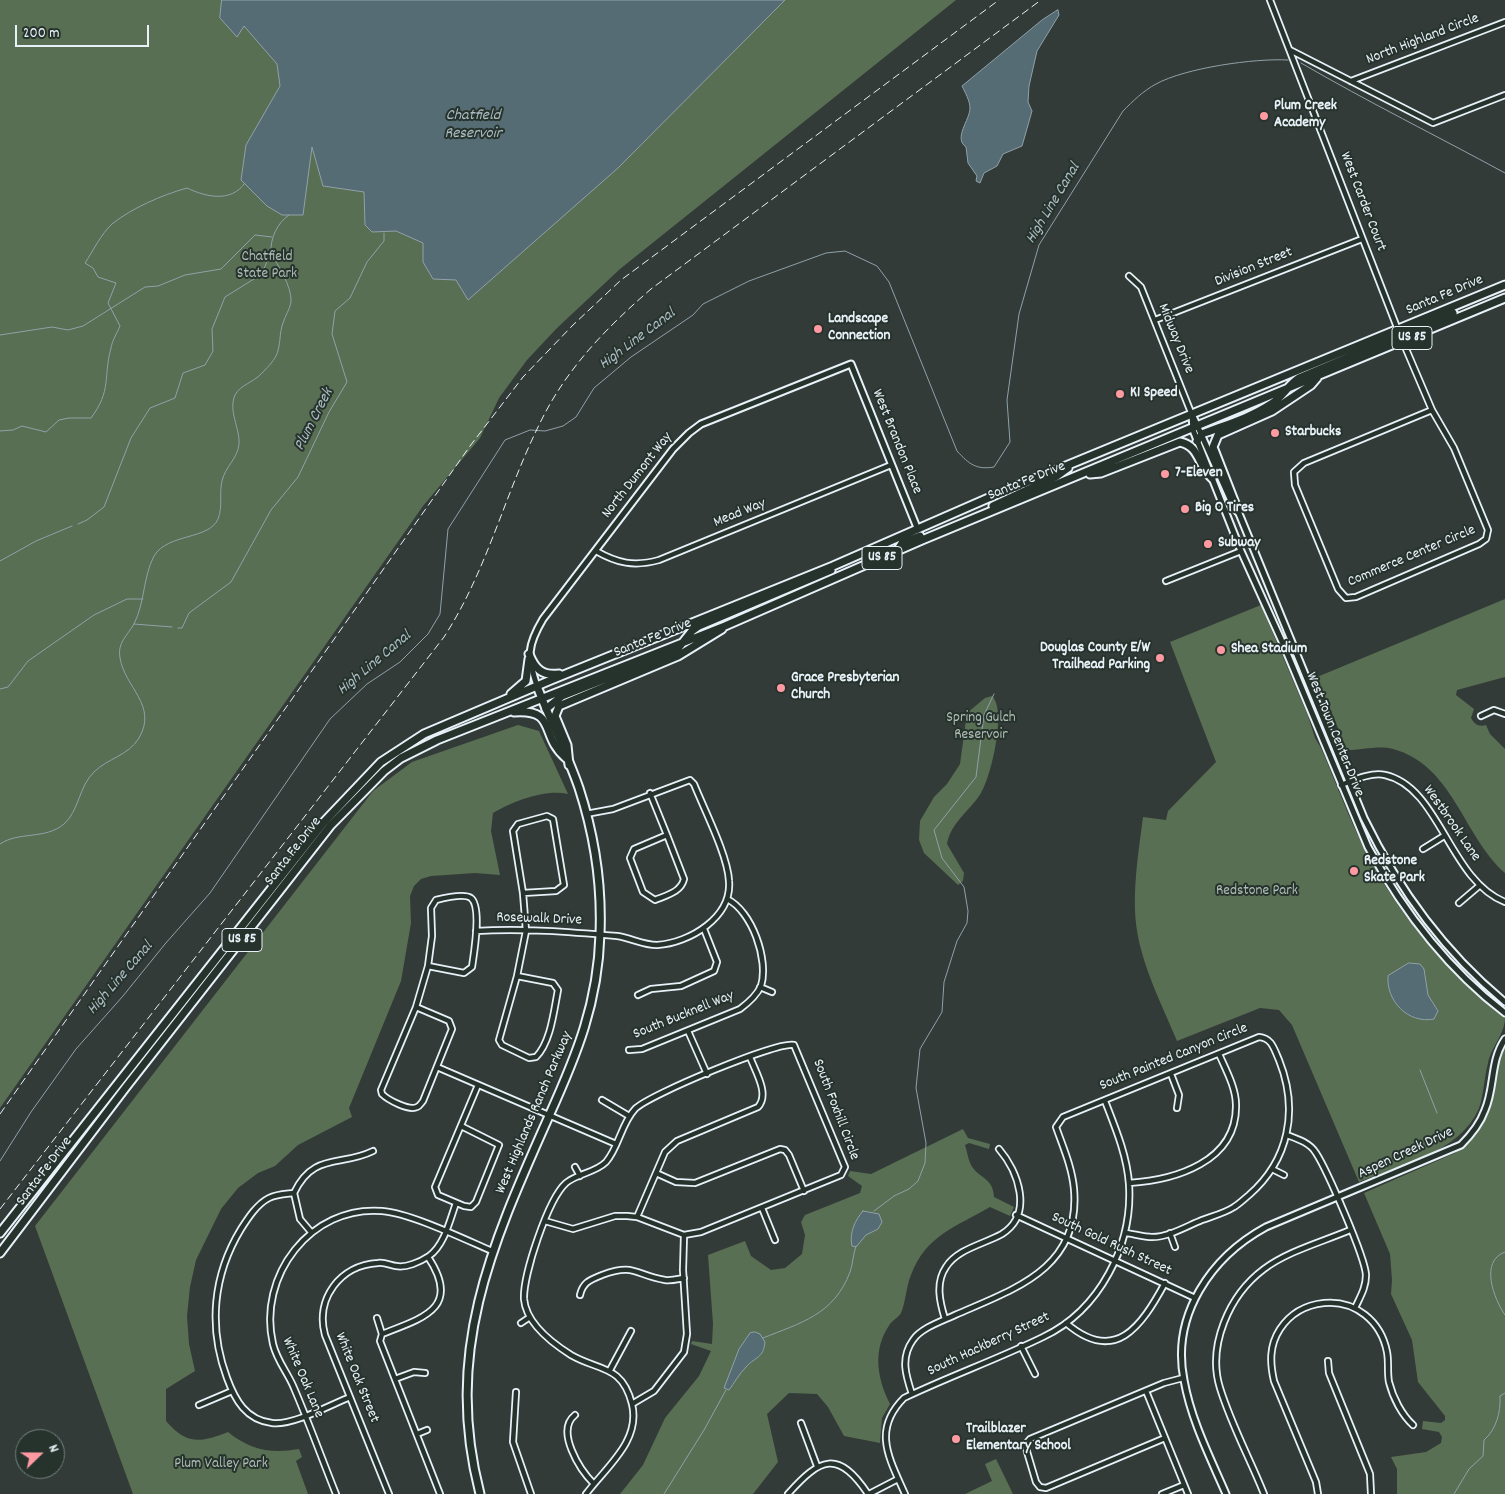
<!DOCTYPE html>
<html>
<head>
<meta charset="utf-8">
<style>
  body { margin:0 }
  #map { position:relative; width:1505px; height:1494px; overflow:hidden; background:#323b38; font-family:Dekko,sans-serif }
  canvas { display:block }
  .north { position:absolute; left:15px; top:1429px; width:50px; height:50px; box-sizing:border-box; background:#26332d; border:1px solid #747f7e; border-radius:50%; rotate:68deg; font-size:14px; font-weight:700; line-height:20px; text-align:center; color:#e8f1f8 }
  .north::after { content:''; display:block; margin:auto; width:18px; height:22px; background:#ff9aa2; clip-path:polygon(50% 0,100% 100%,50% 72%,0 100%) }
  .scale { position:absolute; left:15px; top:25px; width:134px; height:22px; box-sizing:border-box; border:2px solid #e8f1f8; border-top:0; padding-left:6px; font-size:15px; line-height:18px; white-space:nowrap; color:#e8f1f8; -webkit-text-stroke:4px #26332d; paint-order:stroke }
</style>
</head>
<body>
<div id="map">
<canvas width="1505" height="1494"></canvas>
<div class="north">N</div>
<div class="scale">200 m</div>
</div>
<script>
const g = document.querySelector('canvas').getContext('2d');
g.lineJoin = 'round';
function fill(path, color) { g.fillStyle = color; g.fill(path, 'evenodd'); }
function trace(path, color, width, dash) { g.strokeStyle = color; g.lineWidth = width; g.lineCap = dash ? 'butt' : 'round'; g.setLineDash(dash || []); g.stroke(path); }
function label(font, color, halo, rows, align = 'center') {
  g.font = font + ' Dekko,sans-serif'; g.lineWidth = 4; g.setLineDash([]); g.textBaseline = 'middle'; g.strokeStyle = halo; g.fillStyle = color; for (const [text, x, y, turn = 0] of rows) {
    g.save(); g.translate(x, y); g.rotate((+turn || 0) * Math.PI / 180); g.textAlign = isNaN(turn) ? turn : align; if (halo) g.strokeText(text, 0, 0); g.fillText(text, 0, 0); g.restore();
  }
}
const green = new Path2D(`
  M0,0H956L620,269L557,328L527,360L499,398L480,438L423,506L0,1108Z
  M1505,599V677L1457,690L1456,695L1474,709L1471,718C1475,725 1479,727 1486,725L1490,734L1505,749V873C1463,836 1453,765 1393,749C1380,745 1361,750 1347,750L1317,677Z
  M1261,605L1308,716L1315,738L1321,748C1340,792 1356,838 1381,879C1414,933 1456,978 1505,1018C1505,1034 1491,1047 1488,1063C1484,1078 1484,1094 1479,1108C1461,1152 1399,1166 1359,1182L1292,1025L1279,1010L1260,1008L1177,1041C1160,1000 1136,955 1135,910C1134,879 1139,848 1143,817L1166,820L1168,811L1216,762L1170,642Z
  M992,696C1007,710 991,777 981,793C970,811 951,822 947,844L964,873L963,881L958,885L924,853L919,840L920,821L934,797L947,784L960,764L967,713L985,698Z
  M518,725L539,731L568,794C545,789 514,801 493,813L491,831L500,875L475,873L431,876L421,879L414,886L410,896L411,923L401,981L349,1108L352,1117L298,1145L275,1166L258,1173L238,1188L221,1209L196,1260L190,1287L187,1316L189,1344L195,1371L166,1389V1421C187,1445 200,1443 228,1432C250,1450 271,1454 299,1449L302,1457L296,1461L308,1494H133L35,1226L373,791L412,762Z
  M1505,1046V1494H1397V1469L1391,1457L1426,1452L1441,1443L1442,1437L1439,1432L1422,1429L1423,1421L1441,1423L1445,1420V1416L1418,1382L1412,1340L1391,1294L1392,1280L1390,1254L1364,1193L1455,1153C1501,1116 1484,1092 1505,1046Z
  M963,1129L968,1138L990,1144L989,1149L969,1143L965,1145C967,1151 968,1159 971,1165C979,1179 993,1177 994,1197L1014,1207L1010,1216L990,1207C956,1227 926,1235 911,1275C906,1287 906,1301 901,1313C899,1317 893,1320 890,1324C872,1350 877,1378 890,1404L882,1418L880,1443L844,1436L828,1407L817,1394L789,1393L767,1414L778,1462L753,1494H620L643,1465L665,1418L699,1376L711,1351L691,1344L692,1341L712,1344L713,1324L708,1255L745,1241L751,1256L771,1270L785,1268L802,1254L805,1235L801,1222L805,1215L860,1193L862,1186L848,1176L850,1171L871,1174Z
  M996,1459L1013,1494H965L992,1481L985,1464Z`);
const water = new Path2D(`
  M222,0H785L618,168L468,300L456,280L433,279L423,262V243L396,231L372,232L365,225L364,192L323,186L312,147L303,215H282L267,206L241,180L246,145L280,86L277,64L244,26L237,37L220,18Z
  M1058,10L1059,15L1037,51L1029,86L1028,102L1032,111L1022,146L1003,154L997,166L984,173L980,183L976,181L977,176L968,163L966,147C953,138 970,120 970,108C970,101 965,92 962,86L1042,20Z
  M1409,963L1420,964L1424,969L1428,995L1438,1011L1434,1019C1408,1024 1386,1001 1388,976Z
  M863,1211L879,1214L882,1222L878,1229L866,1235L856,1247L852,1246C849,1233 855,1220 863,1211Z
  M755,1332L760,1334L765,1342C763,1359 756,1356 746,1367C740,1373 734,1383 729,1390L724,1388L739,1349L750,1333Z`);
const stream = new Path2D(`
  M1301,63C1368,102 1437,136 1505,173
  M0,335L52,327L68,330L83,326L145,287L158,286L185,275L221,269L255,235L272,237
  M0,431L13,430L22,426L46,432L59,420L69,418H91C112,390 103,377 111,348C112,341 117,333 120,326L108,303L116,283L98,277L93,268L85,263C93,251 101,234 112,224C132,208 162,195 187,188C206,197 231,203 245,183
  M78,524L87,520L104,507L131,438L150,408L175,398L183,373L205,365L213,351L212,329L225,297L262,274L270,254
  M0,561L36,541L72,526
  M134,624L172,627
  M178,628H182L189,613L231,582L271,510L298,477L329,412L347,382L332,334L335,311L350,298L367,262L384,241V233
  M0,689L8,687L28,661L94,615L127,599H143
  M0,844C19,831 45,840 64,824C79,811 79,786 94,772C108,758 128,756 139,738C158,705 125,688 120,658C117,643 127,636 134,624C145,602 143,577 154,556C168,533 209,540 218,519C223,507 219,493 222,481C225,467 238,458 239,444C240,428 228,411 235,395C240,385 254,382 261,374C266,369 273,362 276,356C281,346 279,333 283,323C285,316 290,309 291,302C292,286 278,266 271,253C270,239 277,223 289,215
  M1420,1070L1437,1113
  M0,1161L31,1112L76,1049L123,996L165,944L210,893L330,719L367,684L400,662L428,634L440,614L448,529L505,440L530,430L545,431L563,426L576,417L594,388L631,357L693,315L703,304L749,281L826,253L845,251L877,266L889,282L957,451C969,464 976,470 994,467L1010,442L1007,400L1019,314L1039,245L1123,111C1133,101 1143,91 1156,84C1185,68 1255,58 1288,60
  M874,1211L894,1196L909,1189L918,1181L925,1163L926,1143L916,1088L920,1049L942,1012L944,982L957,941L967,923L968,911L964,887L942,858L934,830L976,777L984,715L994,694
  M1505,1252C1479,1261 1494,1299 1505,1315
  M763,1338C800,1323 834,1315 850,1272C853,1264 853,1254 856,1246
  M664,1494L704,1430L726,1390
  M1454,1494L1469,1469L1483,1456L1484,1440C1496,1430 1501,1412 1500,1396L1505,1393`);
const minor = new Path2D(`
  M1270,0L1398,330
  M1290,50L1433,123L1505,95
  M1351,81L1505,22
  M1129,276L1141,287L1192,415
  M1155,320L1362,239
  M1403,342L1432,410L1454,448L1488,530L1486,539L1479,544L1356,597L1346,598L1338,589L1295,485L1294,472L1304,463L1432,410
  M596,551C617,563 634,567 659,560L891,465
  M1166,581L1241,551
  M1481,716L1494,710L1505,714
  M1341,785C1354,780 1371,772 1385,775C1440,787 1449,880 1505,902
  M650,793L667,835
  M547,816L553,819L564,885L556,891L523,893L513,831L518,824Z
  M667,835L684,879C681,892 667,895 655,900L643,892L630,858L634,849Z
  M1423,849L1444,836
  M1459,903L1479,886
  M476,931C522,928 571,932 617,936C631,938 643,945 657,945C690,943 732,917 729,881C728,856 704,809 694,784L690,780L613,809L586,814
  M517,976L553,983L558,990C554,1010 551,1042 536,1057L529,1058L502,1045L499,1040Z
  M517,976L526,931L523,893
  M760,987L772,992
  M638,995L651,989L681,986L714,971L717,962L704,929
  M416,1007L449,1021L452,1029L423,1101C421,1103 420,1106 417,1107C409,1111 388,1100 382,1094L381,1090L416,1007L428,966L432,936L431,908L436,900C444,898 464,893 471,898C482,907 474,953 472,967L464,973L428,966
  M688,1031L707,1074
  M629,1050L642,1049L740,1009C748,1003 757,995 761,986C769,960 752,911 727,899
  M437,1067L616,1144
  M1171,1074L1179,1095L1177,1108
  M602,1100L629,1116
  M461,1126L499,1145L476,1202L471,1207L464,1206L438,1195L435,1187L478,1085
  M1287,1135C1298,1139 1310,1143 1316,1153C1327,1170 1365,1257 1366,1275C1366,1288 1360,1297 1355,1308
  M575,1167L580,1176
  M1272,1169L1284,1175
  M656,1173L676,1182L695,1183L780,1149L785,1150L789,1155L804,1191
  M1129,1183C1175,1180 1237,1162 1236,1105C1236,1088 1226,1070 1219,1054
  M294,1193C286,1194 277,1194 269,1198C257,1204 248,1218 241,1229C213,1275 208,1327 227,1378C235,1400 246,1420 272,1423C292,1426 330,1405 350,1397
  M762,1208L775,1240
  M1016,1215L1195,1298
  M637,1217L665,1152L677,1141L758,1107C770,1094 755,1071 750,1057
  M545,1221L573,1229L615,1216H627L637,1217L684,1235L701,1232L841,1175L845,1167L794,1045C778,1041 648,1095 635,1109C621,1124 619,1147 606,1162C595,1173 578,1173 566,1183C548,1199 523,1275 524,1299C526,1323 552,1343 571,1355C598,1371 622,1364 632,1404C641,1441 606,1467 586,1494
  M311,1232L300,1219L294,1193C313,1152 341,1167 373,1151
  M1170,1233L1175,1247
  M580,1295C583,1282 590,1280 602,1275C635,1263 635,1275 665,1280C671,1281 678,1279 684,1278
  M377,1318L382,1334L380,1341L440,1494
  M945,1319C940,1303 935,1283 946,1267C957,1249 984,1244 1002,1234C1034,1214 1018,1171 999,1149
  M521,1323L530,1317
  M1066,1323C1115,1365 1141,1327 1165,1283
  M382,1334C423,1318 462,1308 428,1257
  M1021,1346L1035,1374
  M1328,1361L1329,1373L1370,1474L1371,1494
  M610,1370L631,1331
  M395,1379L414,1372L425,1373
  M1146,1391L1188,1494
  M516,1392L513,1442L531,1494
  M912,1394C906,1376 900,1358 913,1340C921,1328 942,1321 955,1315C1014,1289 1081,1269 1074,1189C1072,1167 1063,1147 1056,1127L1063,1117L1259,1037C1272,1038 1274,1049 1279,1060C1299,1110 1289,1160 1249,1195C1244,1199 1239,1204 1234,1207C1225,1213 1213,1216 1202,1220C1187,1226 1169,1237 1152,1237C1144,1237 1134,1234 1126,1233
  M632,1404L654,1391L684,1352L687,1334L683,1270L684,1235
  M199,1405L232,1391
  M575,1415C555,1431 580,1470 594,1484
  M801,1423L817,1466
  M417,1434L427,1430
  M1165,1438L1046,1488L1040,1487L1036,1482L1025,1445L1030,1439L1164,1383L1183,1378
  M336,1494C322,1459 309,1423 294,1388C288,1373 277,1361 273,1344C257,1276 311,1205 382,1211C410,1213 464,1239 492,1251
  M389,1494L325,1335C315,1299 340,1265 378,1263C384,1262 390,1265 396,1266C406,1268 420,1262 429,1256C444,1246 450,1220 456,1203
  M788,1494C820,1458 838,1449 868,1494
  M869,1494L898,1479
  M905,1494C889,1458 872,1430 904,1398C950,1376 998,1359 1043,1337C1100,1310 1133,1245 1129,1184C1127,1155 1115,1127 1105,1101
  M1162,1494L1184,1485
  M1264,1494C1250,1459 1231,1424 1220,1388C1207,1346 1229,1295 1264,1269C1288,1251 1322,1242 1350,1230
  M1318,1494L1316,1482L1274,1381C1270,1363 1269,1346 1280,1329C1290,1314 1305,1305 1324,1303C1355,1300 1381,1321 1387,1352C1389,1362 1387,1372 1389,1382C1393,1398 1402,1415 1413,1425`);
const tertiary = new Path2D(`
  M1192,415L1193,430L1241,551L1284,646L1368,847C1403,911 1446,968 1505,1013
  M1193,416L1231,501L1238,511L1364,818C1399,890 1443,951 1505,1002
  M537,686C527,656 527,646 543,619L673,449L689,433L701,424L851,364L918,530
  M1226,1494C1210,1457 1191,1420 1184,1380C1171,1315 1211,1257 1266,1227L1461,1145C1471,1135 1480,1124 1485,1110C1495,1087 1490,1061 1505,1039`);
const primary = new Path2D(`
  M480,1494C443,1351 492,1244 549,1116C577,1054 598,1003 600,934C602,885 594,834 579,788C567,753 550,721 537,686`);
const trunk = new Path2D(`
  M1197,441L1202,434C1225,425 1250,418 1271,404C1283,397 1288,385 1299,378L1453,313
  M1090,474L1101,473L1180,442C1200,446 1198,466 1212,478
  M993,506L1057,476L1068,468
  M1238,511L1213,447L1218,435L1272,411L1311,385L1317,378
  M897,551L902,543L920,536
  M529,654C535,669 542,676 559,674
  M511,694L526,681L529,659
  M546,709L562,696L676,651L692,631L699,626L831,570
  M514,712C558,709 539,735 566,758
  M569,765L567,745L555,716L559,706L678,656L722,629
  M0,1233L324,822L381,762L424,734L551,680L833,566L993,496L1505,285
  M0,1253L126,1087L330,826L384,771L401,758L437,740L725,626L922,540L1505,298`);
const rail = new Path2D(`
  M0,1114L470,446L523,377L573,325L621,280L999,0
  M0,1209L444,637C487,571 505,493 540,423C566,369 606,328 651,289L1041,0`);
const markers = [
  [1264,116,5,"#ff9aa2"],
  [818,329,5,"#ff9aa2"],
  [1120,394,5,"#ff9aa2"],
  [1275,433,5,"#ff9aa2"],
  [1165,474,5,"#ff9aa2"],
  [1185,509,5,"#ff9aa2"],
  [1208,544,5,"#ff9aa2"],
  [1221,650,5,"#ff9aa2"],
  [1160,658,5,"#ff9aa2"],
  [781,688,5,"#ff9aa2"],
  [1354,871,5,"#ff9aa2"],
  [956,1439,5,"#ff9aa2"]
];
const shields = [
  [1412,338,40],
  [882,558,40],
  [242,940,40]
];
const shieldNames = [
  ["US 85",1412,338],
  ["US 85",882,558],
  ["US 85",242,940]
];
const streetNames = [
  ["North Highland Circle",1423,40,-21],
  ["West Carder Court",1362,202,69],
  ["Division Street",1254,268,-22],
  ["Santa Fe Drive",1445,296,-23],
  ["Midway Drive",1175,339,68],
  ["West Brandon Place",896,442,68],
  ["North Dumont Way",638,476,-52],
  ["Santa Fe Drive",1027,482,-22],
  ["Mead Way",740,514,-22],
  ["Commerce Center Circle",1412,557,-23],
  ["Santa Fe Drive",653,639,-22],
  ["West Town Center Drive",1334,735,68],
  ["Westbrook Lane",1451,824,55],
  ["Santa Fe Drive",294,852,-52],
  ["Rosewalk Drive",539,920,2],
  ["South Bucknell Way",684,1016,-22],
  ["South Painted Canyon Circle",1174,1058,-22],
  ["South Foxhill Circle",835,1110,69],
  ["West Highlands Ranch Parkway",535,1113,-67],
  ["Aspen Creek Drive",1406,1154,-25],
  ["Santa Fe Drive",45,1172,-53],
  ["South Gold Rush Street",1111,1245,25],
  ["South Hackberry Street",989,1345,-25],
  ["White Oak Lane",302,1378,67],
  ["White Oak Street",356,1378,68]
];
const poiNames = [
  ["Plum Creek",1274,107],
  ["Academy",1274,124],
  ["Landscape",828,320],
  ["Connection",828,337],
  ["K1 Speed",1130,394],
  ["Starbucks",1285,433],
  ["7-Eleven",1175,474],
  ["Big O Tires",1195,509],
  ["Subway",1218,544],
  ["Douglas County E/W",1150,649,"right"],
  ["Trailhead Parking",1150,666,"right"],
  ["Shea Stadium",1231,650],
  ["Grace Presbyterian",791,679],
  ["Church",791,696],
  ["Redstone",1364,862],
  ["Skate Park",1364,879],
  ["Trailblazer",966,1430],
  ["Elementary School",966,1447]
];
const parkNames = [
  ["Chatfield",267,258],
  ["State Park",267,275],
  ["Spring Gulch",981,719],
  ["Reservoir",981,736],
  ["Redstone Park",1257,892],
  ["Plum Valley Park",221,1465]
];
const waterNames = [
  ["Chatfield",473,117],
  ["Reservoir",473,135],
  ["High Line Canal",1054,204,-59],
  ["High Line Canal",638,340,-37],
  ["Plum Creek",315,420,-63],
  ["High Line Canal",375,664,-40],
  ["High Line Canal",121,979,-49]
];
fill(green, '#596f53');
fill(water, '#556c74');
trace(water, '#90a1a9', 1);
trace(stream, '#90a1a9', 1);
trace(minor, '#e8f1f8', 8);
trace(tertiary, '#e8f1f8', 9);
trace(primary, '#e8f1f8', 11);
trace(trunk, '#e8f1f8', 11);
trace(minor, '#26332d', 4.5);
trace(tertiary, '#26332d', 5);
trace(primary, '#26332d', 7);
trace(trunk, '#26332d', 7);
trace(rail, '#e8f1f8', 1, [8, 4]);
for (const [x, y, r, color] of markers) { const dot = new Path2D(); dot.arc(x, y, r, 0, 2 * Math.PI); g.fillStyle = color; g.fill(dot); trace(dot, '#26332d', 2); }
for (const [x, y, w] of shields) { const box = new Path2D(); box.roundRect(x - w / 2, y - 11.5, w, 23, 4); g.fillStyle = '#26332d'; g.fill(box); trace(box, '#e8f1f8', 1); }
label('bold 14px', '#e8f1f8', null, shieldNames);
label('15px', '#e8f1f8', '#26332d', streetNames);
label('bold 15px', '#e8f1f8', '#26332d', poiNames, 'left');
label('15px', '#afbdb6', '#26332d', parkNames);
label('italic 16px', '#adbcc3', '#26332d', waterNames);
</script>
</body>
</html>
